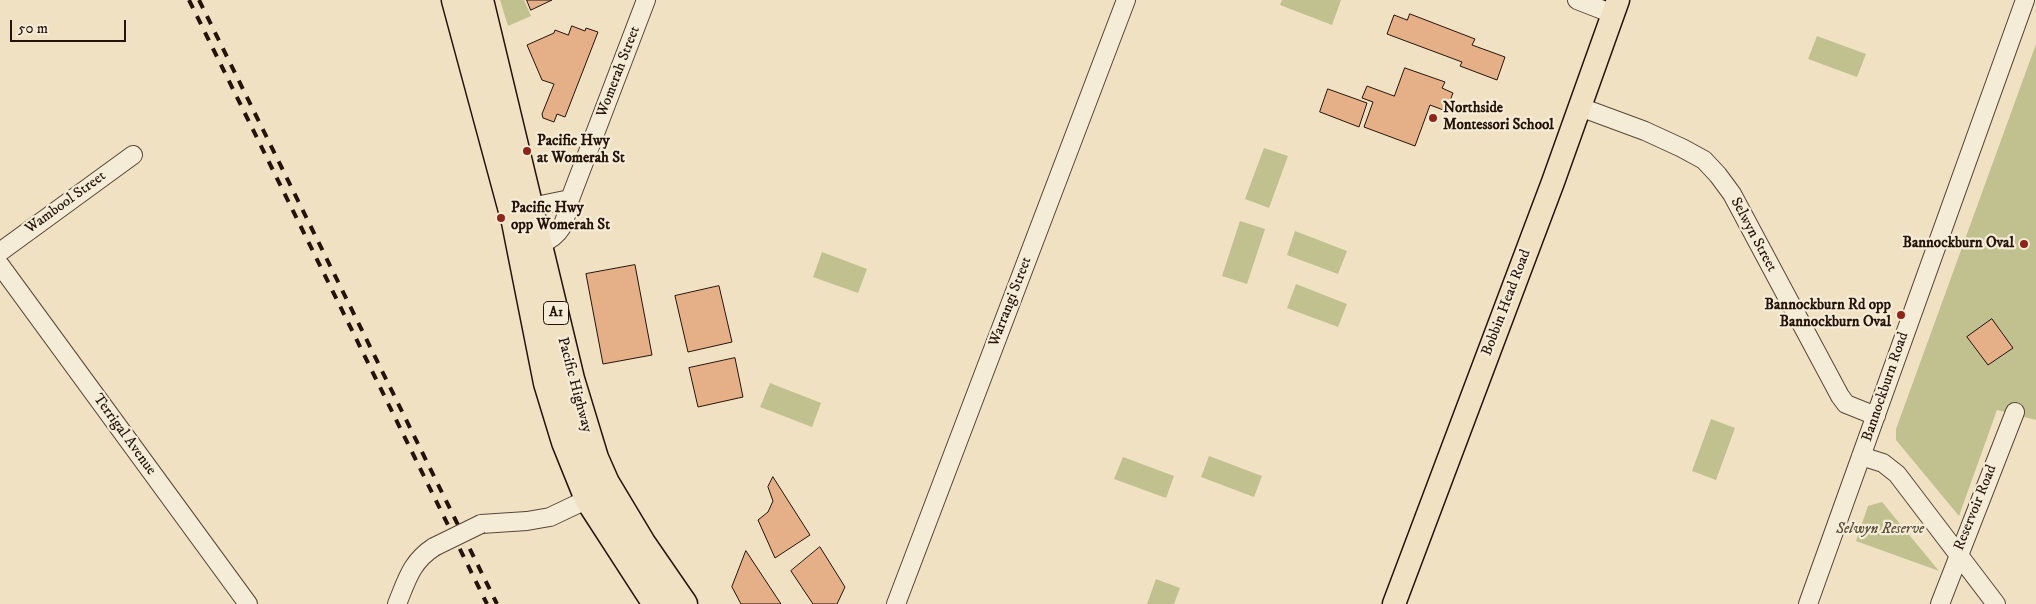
<!DOCTYPE html>
<html>
<head>
<meta charset="utf-8">
<style>
  body { margin:0 }
  #map { position:relative; width:2036px; height:604px; overflow:hidden; background:#f0e1c2; font-family:"IM FELL DW Pica",serif }
  canvas { display:block }
  .scale { position:absolute; left:10px; top:20px; width:116px; height:22px; box-sizing:border-box; border:2px solid #25130a; border-top:0; padding-left:6px; font-size:15px; line-height:18px; white-space:nowrap; color:#25130a; -webkit-text-stroke:4px #f5ecd7; paint-order:stroke }
</style>
</head>
<body>
<div id="map">
<canvas width="2036" height="604"></canvas>
<div class="scale">50 m</div>
</div>
<script>
const g = document.querySelector('canvas').getContext('2d');
g.lineJoin = 'round';
function fill(path, color) { g.fillStyle = color; g.fill(path, 'evenodd'); }
function trace(path, color, width, dash) { g.strokeStyle = color; g.lineWidth = width; g.lineCap = dash ? 'butt' : 'round'; g.setLineDash(dash || []); g.stroke(path); }
function label(font, color, halo, rows, align = 'center') {
  g.font = font + ' "IM FELL DW Pica",serif'; g.lineWidth = 4.5; g.setLineDash([]); g.textBaseline = 'middle'; g.strokeStyle = halo; g.fillStyle = color; for (const [text, x, y, turn = 0] of rows) {
    g.save(); g.translate(x, y); g.rotate((+turn || 0) * Math.PI / 180); g.textAlign = isNaN(turn) ? turn : align; if (halo) g.strokeText(text, 0, 0); g.fillText(text, 0, 0); g.restore();
  }
}
const green = new Path2D(`
  M500,0H524L531,16L508,26Z
  M1282,0H1341L1332,25L1280,5Z
  M1817,36L1866,54L1857,77L1808,59Z
  M2036,44V420L1997,410L1959,516L1896,440V429Z
  M1264,148L1288,156L1269,208L1245,199Z
  M1240,221L1265,229L1247,284L1222,276Z
  M1295,231L1347,251L1338,274L1287,255Z
  M822,252L867,269L858,293L813,277Z
  M1296,284L1347,304L1338,327L1287,308Z
  M770,383L821,403L812,427L760,407Z
  M1711,419L1735,428L1716,480L1692,471Z
  M1209,456L1262,476L1254,497L1201,477Z
  M1123,457L1174,476L1166,498L1114,479Z
  M1882,502L1939,571L1856,541L1868,506Z
  M1156,579L1180,588L1174,604H1147Z`);
const building = new Path2D(`
  M527,0H552L531,10Z
  M1410,14L1475,39L1472,45L1505,57L1497,80L1460,66L1462,62L1387,34L1394,15L1407,20Z
  M572,26L585,31L586,28L598,32L565,117L557,114L554,122L543,118L542,114L554,84L542,80L527,45L554,33L555,30L568,35Z
  M1405,68L1445,82L1442,88L1453,93L1446,111L1430,105L1415,146L1364,127L1373,102L1362,98L1367,86L1394,96Z
  M1328,89L1367,103L1359,127L1320,112Z
  M635,265L652,355L603,364L586,274Z
  M719,286L732,342L688,352L675,296Z
  M1992,319L2013,348L1988,365L1967,337Z
  M735,358L743,397L698,407L689,368Z
  M773,477L810,535L775,558L758,520L768,512L773,501L768,487Z
  M820,547L845,587L837,604H813L791,571Z
  M746,551L781,604H741L732,587Z`);
const minor = new Path2D(`
  M1577,0L1613,14
  M1580,107L1645,131L1682,148L1704,160L1718,175L1732,194L1840,396L1846,404L1876,416
  M531,207L570,199
  M539,245C563,235 565,223 570,199L646,0
  M0,252L133,155
  M0,265L248,604
  M1861,456L1883,463L1897,474L1996,604
  M481,524L527,521L550,517L588,499
  M397,604C407,580 411,562 434,547
  M896,604L1126,0
  M1808,604L2025,0
  M1940,604L2015,412`);
const major = new Path2D(`
  M1394,604L1553,182L1618,0`);
const highway = new Path2D(`
  M455,0L515,222L547,383L565,442L588,499L656,604
  M480,0L571,379L595,458L606,483L642,543L684,604`);
const rail = new Path2D(`
  M189,0L487,604
  M199,0L497,604`);
const minorBridge = new Path2D(`
  M434,547L481,524`);
const markers = [
  [1433,118,5,"#8f2418"],
  [527,151,5,"#8f2418"],
  [501,218,5,"#8f2418"],
  [2024,244,5,"#8f2418"],
  [1901,315,5,"#8f2418"]
];
const shields = [
  [556,313,25]
];
const shieldNames = [
  ["A1",556,313]
];
const streetNames = [
  ["Womerah Street",619,72,-69],
  ["Wambool Street",66,203,-36],
  ["Selwyn Street",1753,235,62],
  ["Warrangi Street",1011,302,-69],
  ["Bobbin Head Road",1507,303,-69],
  ["Pacific Highway",574,385,75],
  ["Bannockburn Road",1886,387,-71],
  ["Terrigal Avenue",124,435,54],
  ["Reservoir Road",1976,508,-68]
];
const poiNames = [
  ["Northside",1443,109],
  ["Montessori School",1443,126],
  ["Pacific Hwy",537,142],
  ["at Womerah St",537,159],
  ["Pacific Hwy",511,209],
  ["opp Womerah St",511,226],
  ["Bannockburn Oval",2014,244,"right"],
  ["Bannockburn Rd opp",1891,306,"right"],
  ["Bannockburn Oval",1891,323,"right"]
];
const parkNames = [
  ["Selwyn Reserve",1880,530]
];
fill(green, '#c0c18f');
fill(building, '#e5b088');
trace(building, '#25130a', 1);
trace(minor, '#584638', 20);
trace(major, '#25130a', 25);
trace(highway, '#25130a', 29);
trace(minor, '#f5ecd7', 18);
trace(major, '#f0e1c2', 22);
trace(highway, '#f0e1c2', 26);
trace(rail, '#25130a', 4, [9, 9]);
trace(minorBridge, '#584638', 20, []);
trace(minorBridge, '#f5ecd7', 18);
for (const [x, y, r, color] of markers) { const dot = new Path2D(); dot.arc(x, y, r, 0, 2 * Math.PI); g.fillStyle = color; g.fill(dot); trace(dot, '#f5ecd7', 2); }
for (const [x, y, w] of shields) { const box = new Path2D(); box.roundRect(x - w / 2, y - 11.5, w, 23, 4); g.fillStyle = '#f5ecd7'; g.fill(box); trace(box, '#25130a', 1); }
label('bold 14px', '#25130a', null, shieldNames);
label('15px', '#25130a', '#f5ecd7', streetNames);
label('bold 15px', '#25130a', '#f5ecd7', poiNames, 'left');
label('italic 15px', '#5b5039', '#f5ecd7', parkNames);
</script>
</body>
</html>
